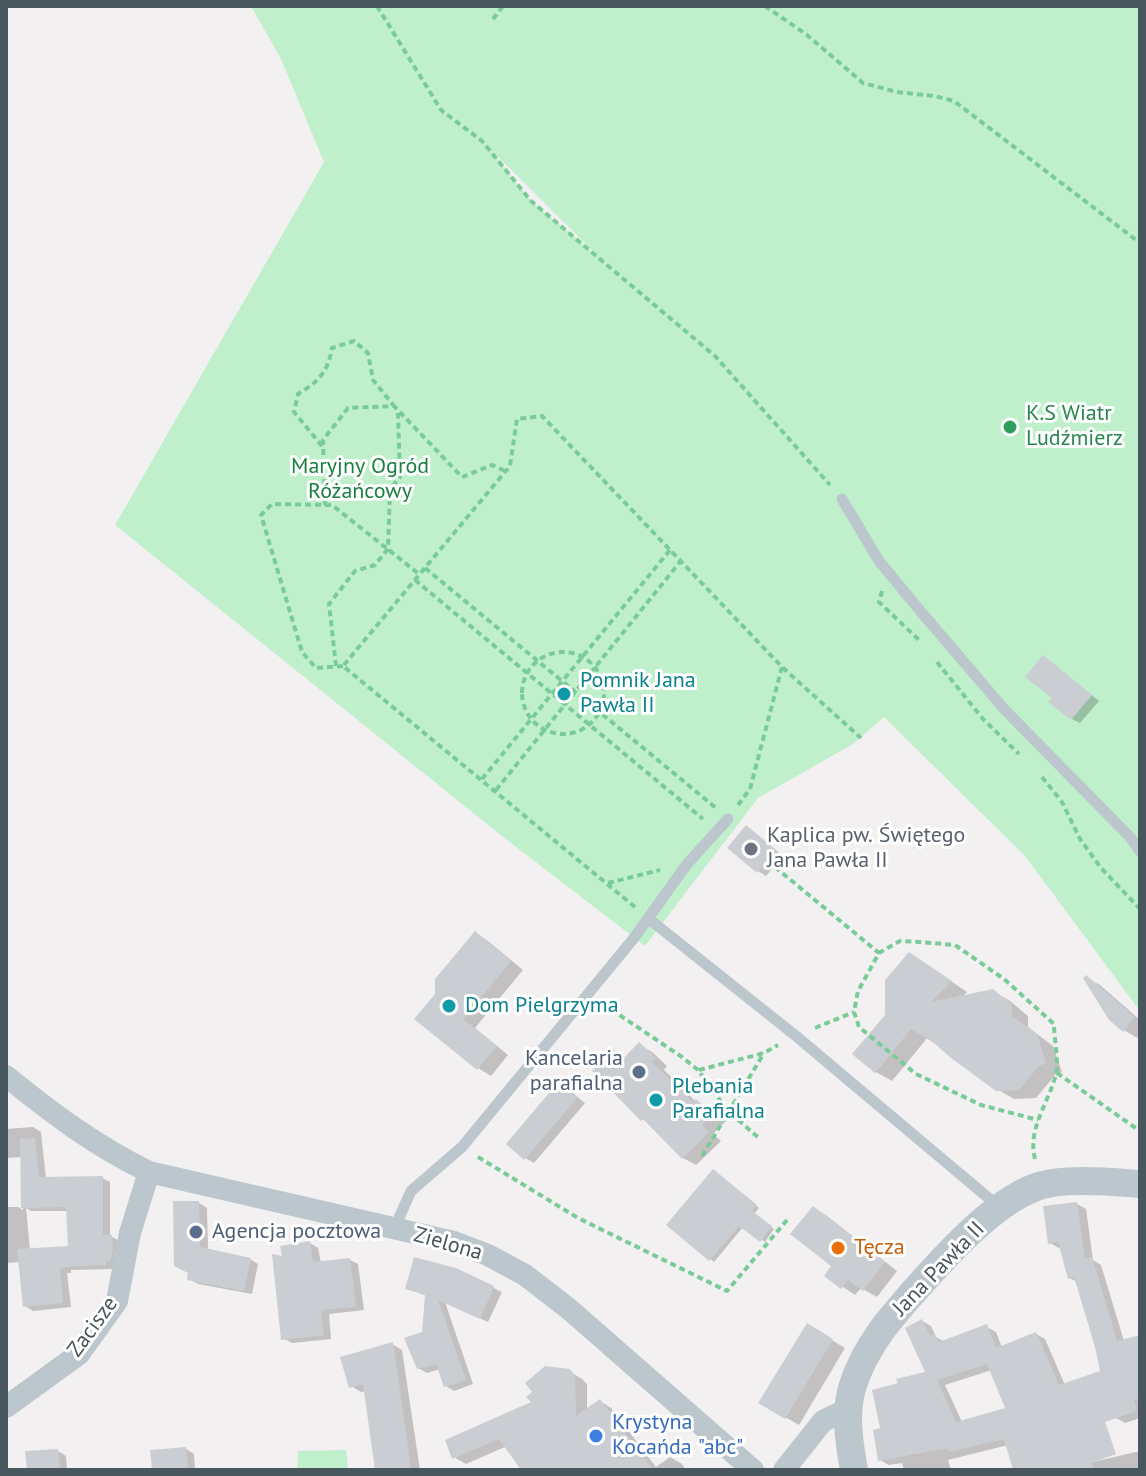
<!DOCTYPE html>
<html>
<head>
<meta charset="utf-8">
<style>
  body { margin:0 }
  #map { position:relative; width:1146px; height:1476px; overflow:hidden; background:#f3f0f1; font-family:"PT Sans",sans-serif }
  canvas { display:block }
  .frame { position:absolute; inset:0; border:8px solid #48565d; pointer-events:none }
</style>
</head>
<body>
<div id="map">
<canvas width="1146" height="1476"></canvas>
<div class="frame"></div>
</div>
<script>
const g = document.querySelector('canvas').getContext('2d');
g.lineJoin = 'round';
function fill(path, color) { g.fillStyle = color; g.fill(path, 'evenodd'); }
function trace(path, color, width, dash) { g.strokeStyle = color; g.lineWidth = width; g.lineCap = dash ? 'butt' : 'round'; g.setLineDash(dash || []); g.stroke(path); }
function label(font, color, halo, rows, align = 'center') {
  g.font = font + ' "PT Sans",sans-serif'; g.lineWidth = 6; g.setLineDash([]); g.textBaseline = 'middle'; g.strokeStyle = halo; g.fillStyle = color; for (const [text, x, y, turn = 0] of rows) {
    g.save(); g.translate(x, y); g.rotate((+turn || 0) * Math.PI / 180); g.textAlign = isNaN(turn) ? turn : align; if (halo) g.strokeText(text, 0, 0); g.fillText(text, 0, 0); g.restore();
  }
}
const green = new Path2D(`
  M251,6H1140V1011L1025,856L884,717L853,744L758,798L645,946L507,840L115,525L324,162L281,59ZM491,150L593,251V252L531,201Z
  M346,1450L348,1470H297L298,1451Z`);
const shadow = new Path2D(`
  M1052,663L1099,701L1080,723L1072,719L1054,698Z
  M755,833L783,856L766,876L758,871Z
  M475,933L488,941L523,970L475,1028L508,1055L491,1076L478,1068L437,995Z
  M926,964L967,992L961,998L993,991L1010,1001L1028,1016V1027L1053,1046L1062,1072L1056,1074L1036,1098L1014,1099L997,1089L928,1037L892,1081L876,1072L855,1054Z
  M1087,978L1100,985L1140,1020V1034L1137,1038L1124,1030Z
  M639,1045L652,1052L667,1066L664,1070L696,1102L710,1109L724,1123L713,1134L721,1141L696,1165L683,1158L650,1124L643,1119L613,1051L626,1058Z
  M559,1083L585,1103L534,1163L525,1158Z
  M33,1127L41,1132L46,1179L102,1178L110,1182V1236L120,1241L114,1269L71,1270V1273H67L71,1307L33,1311L25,1306L21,1262L6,1263V1207H18L23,1210L22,1157L6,1158V1129ZM26,1208L31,1211H68L70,1248L30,1250Z
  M717,1173L759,1208L754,1214L774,1229L765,1242L743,1227L714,1262L669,1225Z
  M199,1203L207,1208L208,1251L250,1259L258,1264L252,1294L198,1284L189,1279Z
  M1077,1204L1086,1209L1093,1260L1101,1265L1124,1341L1140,1337V1418L1125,1423L1116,1418L948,1460L951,1470H904L902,1463L889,1465L880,1460L883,1429L928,1373L922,1321L931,1326L936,1337L945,1342L987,1327L996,1332L1002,1348L1036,1334L1045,1339L1065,1385L1102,1372L1077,1282L1070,1278L1062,1248H1059L1050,1243ZM992,1370L1008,1410L962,1422L945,1385Z
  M814,1208L827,1216L897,1271L877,1297L861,1288L855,1295L827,1276L834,1266Z
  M310,1243L318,1248L321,1263L350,1260L358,1264L364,1310L329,1314L331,1339L292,1343L283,1338L285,1259Z
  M456,1270L502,1292L488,1322L445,1302L473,1384L454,1391L446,1386L440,1369L427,1373L418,1368L424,1334L427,1296L407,1288Z
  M808,1326L845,1348L799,1425L761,1403Z
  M392,1344L402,1350L420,1470H376L366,1391L361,1392L351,1386Z
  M569,1371L582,1379L587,1384V1410L600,1401L611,1408L656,1467L670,1457L682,1464L686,1470H523L507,1446L466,1464L454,1457L534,1403Z
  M186,1449L194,1454L195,1470H154Z
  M58,1451L66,1456L67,1470H29Z
  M1140,1451V1470H1059Z`);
const building = new Path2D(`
  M1043,655L1092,695L1071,720L1048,702L1052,698L1025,677Z
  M746,825L776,850L757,873L727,848Z
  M475,931L511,961L463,1019L497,1046L477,1070L414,1019L435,994V979Z
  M909,952L952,981L931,1002L993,989L1012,1005V1016L1037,1034L1046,1063L1039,1066L1019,1090L996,1091L951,1058L934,1043L911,1029L875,1073L852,1054L885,1015V980Z
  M1086,975L1135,1017L1123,1032L1109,1020L1083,978Z
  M639,1042L656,1058L652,1062L693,1102L696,1099L712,1114L702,1125L709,1132L682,1159L643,1119L641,1121L592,1071L613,1049L623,1059Z
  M559,1081L578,1097L524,1160L506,1144Z
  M35,1138L39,1177L103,1176V1235H112L113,1249L110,1261H106V1265L63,1267V1269H60L63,1303L23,1307L17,1249L68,1246L66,1207L21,1208L20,1139Z
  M713,1169L757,1205L752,1211L772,1226L760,1242L739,1226L709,1261L666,1225Z
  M173,1201H199L200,1247L251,1258L244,1291L187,1280L188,1273L174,1266Z
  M1077,1202L1085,1259L1092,1257L1117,1341L1140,1335V1398L1134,1400L1137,1411L1105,1422L1116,1454L1092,1463L1094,1470H1013L1004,1439L949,1452L948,1448L878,1461L873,1430L880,1428L872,1390L898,1383L896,1379L925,1372L905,1328L922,1319L930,1336L935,1334L939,1342L987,1324L996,1348L1036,1332L1059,1385L1100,1371L1095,1347L1074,1277L1068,1279L1058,1242L1048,1244L1043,1206ZM987,1364L1005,1408L956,1422L937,1380Z
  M813,1206L885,1262L863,1291L848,1280L841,1289L824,1276L831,1266L790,1234Z
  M310,1241L313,1262L350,1258L356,1307L321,1310L324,1335L281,1340L272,1254L282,1256L280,1246Z
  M414,1257L456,1268L494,1286L480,1319L438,1300L466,1380L444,1387L436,1364L417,1369L404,1338L422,1332L425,1295L405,1289Z
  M807,1323L833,1339L785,1419L758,1403Z
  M393,1342L408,1447L411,1470H375L363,1384L349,1388L340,1357Z
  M545,1366L570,1369L575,1375L576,1416L600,1399L653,1470H521L499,1439L452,1459L445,1440L531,1402L526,1397L532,1392L525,1383Z
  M186,1447L188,1470H152L150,1450Z
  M58,1449L60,1470H27L25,1451Z`);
const path = new Path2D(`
  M377,6L441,110L482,141L531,201L715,356L830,485
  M765,6L807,35L863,83L897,92L934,96L954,101L1140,243
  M493,19L503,6
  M322,446L294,412L298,394C319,381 328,372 332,348L354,341L368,353L373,380L394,406
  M325,505L323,440L348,408L394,406L462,477L492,465L505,471
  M425,568L716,808
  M415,580L703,819
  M882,591L879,602L919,640
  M522 693a41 41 0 1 1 82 0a41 41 0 1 1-82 0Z
  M937,662L983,719L1019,754
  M336,666L329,604L355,571L375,565L388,549L390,489L400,477L398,413
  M343,666L316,668L302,652L261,515L272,504L332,505L419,574
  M1042,777L1062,802L1080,839L1101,868L1140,909
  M482,779L670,550
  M496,790L680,562
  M738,805L750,789L782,667
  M775,867L879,953
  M608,883L660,870
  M635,907L343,666L510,466L517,419L542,416L782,667L861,738
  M603,1004L682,1057L698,1070L728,1111L760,1139
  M815,1028L854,1012
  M699,1070L764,1053L778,1045
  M1057,1073L1140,1131
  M702,1156L764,1053
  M478,1157L578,1218L727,1291L787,1220
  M1035,1159C1027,1128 1049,1103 1056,1074C1059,1061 1054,1038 1054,1024L1004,979L955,945L920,942L900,941L879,953L858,991L854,1012L859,1027L916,1074L981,1105L1038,1120`);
const service = new Path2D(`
  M842,499L879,561L922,613L1005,710L1130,837L1140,851
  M649,919L796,1036L998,1206
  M394,1229L411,1191L462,1147L634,938L687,864L728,819`);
const minor = new Path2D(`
  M6,1076C53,1114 94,1145 149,1172L454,1242L488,1255L525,1275L569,1309L753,1470
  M6,1407L79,1354L117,1301L130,1233L149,1172
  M784,1470L823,1421L848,1409`);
const tertiary = new Path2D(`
  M854,1470C849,1442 844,1413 853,1385C859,1366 869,1348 881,1331C889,1320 899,1309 908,1298C941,1261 990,1204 1036,1187C1063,1177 1112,1182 1140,1184`);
const markers = [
  [1010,427,8,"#2e9e5b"],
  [564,694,8,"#0f9aa8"],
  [751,849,8,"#6b7280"],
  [449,1006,8,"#0f9aa8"],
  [639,1072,8,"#5c6f8a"],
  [656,1100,8,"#0f9aa8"],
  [196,1232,8,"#5c6f8a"],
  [838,1248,8,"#e8710a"],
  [596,1436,8,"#3f7fe0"]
];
const leisureNames = [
  ["K.S Wiatr",1026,414],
  ["Ludźmierz",1026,439]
];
const parkNames = [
  ["Maryjny Ogród",360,467],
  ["Różańcowy",360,492]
];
const cultureNames = [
  ["Pomnik Jana",580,681],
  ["Pawła II",580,706],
  ["Dom Pielgrzyma",465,1006],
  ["Plebania",672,1087],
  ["Parafialna",672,1112]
];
const worshipNames = [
  ["Kaplica pw. Świętego",767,836],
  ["Jana Pawła II",767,861]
];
const serviceNames = [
  ["Kancelaria",623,1059],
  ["parafialna",623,1084],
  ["Agencja pocztowa",212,1232,"left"]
];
const streetNames = [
  ["Zielona",448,1244,16],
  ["Jana Pawła II",939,1269,-46],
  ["Zacisze",93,1327,-54]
];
const foodNames = [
  ["Tęcza",854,1248]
];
const shopNames = [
  ["Krystyna",612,1423],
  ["Kocańda \"abc\"",612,1448]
];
fill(green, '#c0efcc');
fill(shadow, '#0003');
fill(building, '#caced3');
trace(path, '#79cc98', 4, [6, 4]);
trace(service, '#bcc7cd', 11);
trace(minor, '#bcc7cd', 22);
trace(tertiary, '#bcc7cd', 28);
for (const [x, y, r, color] of markers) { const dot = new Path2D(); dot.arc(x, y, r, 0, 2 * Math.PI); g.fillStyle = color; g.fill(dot); trace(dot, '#fff', 3); }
label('22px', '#27864d', '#fff', leisureNames, 'left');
label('22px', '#197f3f', '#fff', parkNames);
label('22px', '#0d838f', '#fff', cultureNames, 'left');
label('22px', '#5b616d', '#fff', worshipNames, 'left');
label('22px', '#4e5e75', '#fff', serviceNames, 'right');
label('22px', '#48565d', '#fff', streetNames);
label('22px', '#c56008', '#fff', foodNames, 'left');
label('22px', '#366cbe', '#fff', shopNames, 'left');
</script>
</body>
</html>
